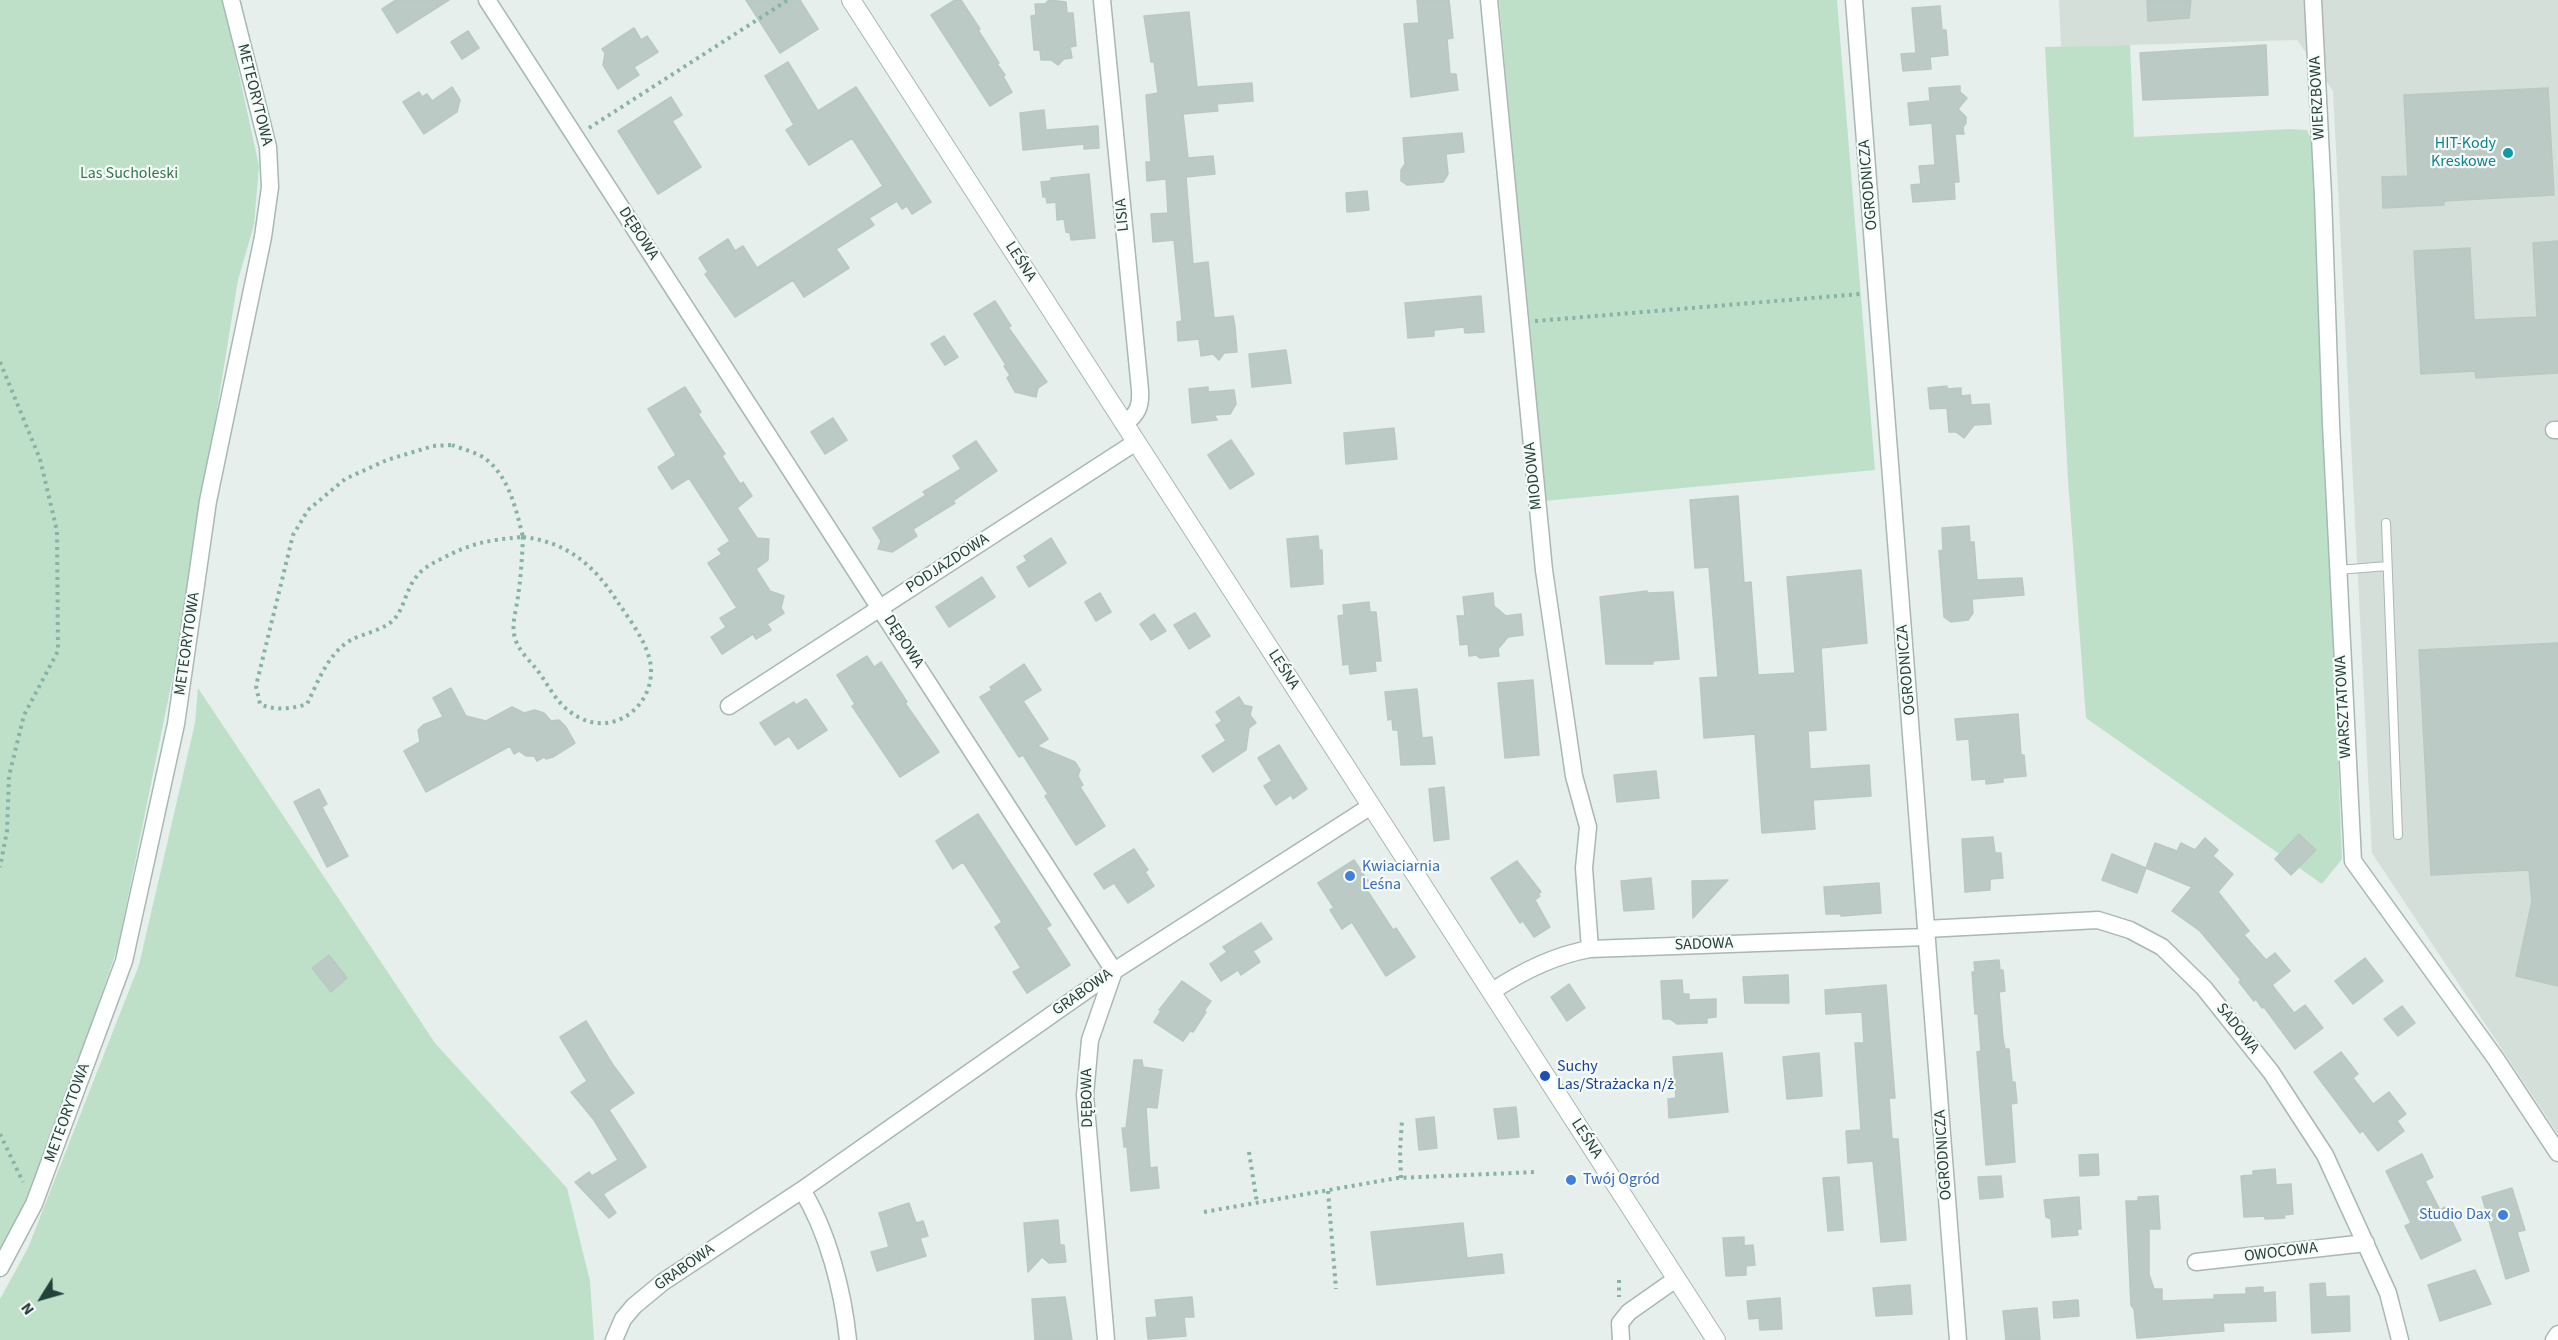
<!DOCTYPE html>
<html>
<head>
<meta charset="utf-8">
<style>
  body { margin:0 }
  #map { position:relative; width:2558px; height:1340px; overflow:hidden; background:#e6efeb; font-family:"Source Sans 3",sans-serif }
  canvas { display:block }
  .north { position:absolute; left:12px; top:1268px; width:60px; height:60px; -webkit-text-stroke:4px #f7fbf9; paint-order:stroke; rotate:233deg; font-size:16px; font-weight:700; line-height:24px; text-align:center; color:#24423a }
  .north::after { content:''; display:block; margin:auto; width:21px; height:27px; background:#24423a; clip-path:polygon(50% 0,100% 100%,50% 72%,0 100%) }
</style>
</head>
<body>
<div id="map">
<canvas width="2558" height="1340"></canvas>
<div class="north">N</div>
</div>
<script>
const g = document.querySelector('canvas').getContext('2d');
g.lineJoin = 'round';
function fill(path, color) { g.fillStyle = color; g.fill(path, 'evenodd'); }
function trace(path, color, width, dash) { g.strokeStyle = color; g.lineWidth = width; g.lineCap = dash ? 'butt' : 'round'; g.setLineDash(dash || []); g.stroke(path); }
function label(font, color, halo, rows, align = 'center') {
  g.font = font + ' "Source Sans 3",sans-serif'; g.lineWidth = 4.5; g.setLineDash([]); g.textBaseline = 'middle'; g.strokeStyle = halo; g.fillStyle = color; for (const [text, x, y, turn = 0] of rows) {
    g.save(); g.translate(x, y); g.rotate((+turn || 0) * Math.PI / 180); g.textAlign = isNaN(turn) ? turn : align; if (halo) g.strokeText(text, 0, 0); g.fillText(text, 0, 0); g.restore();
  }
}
const built = new Path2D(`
  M2059,0H2558V1134L2372,853L2333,91L2297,40L2061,47Z`);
const green = new Path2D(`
  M0,0H223L259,166L254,225L238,280L177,656L118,946L65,1102L25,1207L0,1253Z
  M1499,0H1837L1875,470L1544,501Z
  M2130,45L2134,137L2290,129L2307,130L2313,144L2342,859L2322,884L2086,718L2068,480L2045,47Z
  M198,688L435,1043L567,1188L590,1281L594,1340H0V1299L28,1248L139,965L195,723Z`);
const building = new Path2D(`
  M396,0H449L397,33L382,9Z
  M746,0H800L818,29L780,53Z
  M955,0H961L980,29L978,30L999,63L997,64L1005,75L1003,76L1012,92L990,106L931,15Z
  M1049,0L1066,2L1067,13H1073L1076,46L1070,47L1072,58L1064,59L1058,65L1051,60H1041L1040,50H1034L1031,16L1036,15L1035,4H1045Z
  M1417,0H1449L1453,38L1447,39L1450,74H1456L1458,90L1411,97L1404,24L1419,23Z
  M2147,0H2191L2189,18L2148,21Z
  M1940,6L1942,30H1946L1948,55L1930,57L1931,69L1903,71L1901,54L1916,53L1912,8Z
  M1189,12L1197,87L1252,83L1253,101L1217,104L1218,111L1183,114L1188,158L1213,156L1215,174L1186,177L1193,264L1208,262L1214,318L1233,316L1235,327L1237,352L1224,353L1219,360L1213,354L1201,356L1199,339L1178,341L1177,322L1182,321L1174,240L1153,242L1151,214L1168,213L1166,179L1147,181L1146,162H1151L1146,95L1158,93L1154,62H1151L1144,16Z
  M634,28L641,40L647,36L658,52L634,67L639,75L618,89L603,65L605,53L602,49Z
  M468,31L479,48L462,59L451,42Z
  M2266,45L2268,95L2143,100L2140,53Z
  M788,62L818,111L856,87L931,202L912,214L907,206L902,209L897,201L869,218L874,225L836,249L849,268L804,297L793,280L735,317L705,274L708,272L699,258L728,239L735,251L743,246L757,268L883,186L852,138L809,165L786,130L794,125L765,76Z
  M1960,86V92L1967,98L1958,109L1966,117V123L1963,127L1964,134H1955L1959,182H1954L1955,199L1913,202L1911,185L1921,184L1919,166L1935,165L1932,123L1910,125L1908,103L1930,101L1929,88Z
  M452,87L460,100L457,112L424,134L403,102L419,92L422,97L427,94L432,101Z
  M2548,88L2554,195L2444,201V205L2383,208L2382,177L2408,176L2404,95Z
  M671,97L682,115L672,121L701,167L658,194L618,131Z
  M1044,110L1046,130L1098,126L1099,148L1084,149V144L1023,150L1020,113Z
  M1462,133L1464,152L1446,154L1448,174L1443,182L1407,185L1401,181V170L1405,164L1403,138Z
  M1089,174L1095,238L1071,240L1070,233L1066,232L1064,219L1057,220L1056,202L1047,203L1046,197H1043L1041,182L1051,181V178Z
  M1367,191L1369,210L1347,212L1346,193Z
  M2558,241V373L2476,378L2475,371L2421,374L2414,251L2470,248L2474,320L2537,317L2533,243Z
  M1481,296L1484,332L1465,333L1464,327L1434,330V336L1408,338L1405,303Z
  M995,301L1011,326L1008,327L1047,382L1038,388L1036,397L1015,392L1007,378L1010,375L1004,366L1006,365L974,314Z
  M944,336L958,357L945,365L931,344Z
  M1286,350L1291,383L1252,387L1249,354Z
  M1947,386V389L1961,388V396L1970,395L1971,405L1989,404L1991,424L1974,425L1964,438L1956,432H1949L1947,408L1930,409L1928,388Z
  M685,387L701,412L698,414L725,454L722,456L740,484L743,482L752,496L737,508L757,538L769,539L768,560L756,569L770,591L784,596L781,608L784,613L767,624L771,630L756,639L753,634L722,654L711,637L726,627L720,618L737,608L708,563L722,554L718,549L730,541L689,478L672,489L658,467L676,455L648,409Z
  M1208,387V392L1234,390L1236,404L1230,414L1214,415L1217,420L1192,423L1189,389Z
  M833,418L847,440L825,454L811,432Z
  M1394,428L1397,459L1346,464L1344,433Z
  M1231,440L1254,474L1230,489L1208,455Z
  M976,441L997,471L953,501L955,503L913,529L917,536L892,552L878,549L881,541L873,528L926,495L923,492L961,469L953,456Z
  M1738,496L1744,583L1751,582L1758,675L1795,673L1787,577L1861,570L1867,643L1821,648L1826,730L1808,731L1810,769L1869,765L1871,796L1813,800L1815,829L1762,833L1755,734L1704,738L1700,678L1718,677L1709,567L1695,568L1690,500Z
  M1969,526L1970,542H1974L1977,580L2022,578L2024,595L1972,599L1973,613L1968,620L1951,622L1944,617L1939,551L1943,550L1942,528Z
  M1318,536L1319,550H1322L1323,584L1291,587L1287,539Z
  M1051,538L1066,563L1029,587L1017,567L1027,561L1024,556Z
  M982,577L995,597L949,627L936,607Z
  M1647,591V593L1673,592L1679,659L1653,661V664H1606L1600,597Z
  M1100,593L1111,612L1096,621L1085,602Z
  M1493,593L1494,606L1506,616L1521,614L1523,635L1508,637L1498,649L1499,656L1480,658L1476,655L1469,656L1468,644L1460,645L1459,631L1457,616H1465L1463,597Z
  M1369,602L1370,612H1376L1381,661H1375L1376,671L1350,674L1349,664L1343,665L1338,616L1344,615L1343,605Z
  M1195,613L1210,636L1189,649L1174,625Z
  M1154,614L1166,631L1151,640L1140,624Z
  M2558,643V986L2516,976L2532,901L2529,870L2431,875L2419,650Z
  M867,656L874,667L881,662L907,702L905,703L939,752L900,777L852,706L855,704L837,675Z
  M1024,664L1041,690L1023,701L1048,739L1037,746L1075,762L1080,770L1078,776L1083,785L1080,787L1105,826L1076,845L1045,796L1048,794L1023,755L1019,757L980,697L992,690L990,687Z
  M1533,680L1539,755L1505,758L1498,683Z
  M451,688L466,716L486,721L512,707L524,713L535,710L544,713L551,721L559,720L566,727L575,743L553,757L546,759L544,757L537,761L534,756H526L519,751L514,754L510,746L426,792L404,751L420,742L418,730L423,725L443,717L433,698Z
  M1417,689L1422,738L1432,737L1435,764L1401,765L1398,730H1393L1392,719L1388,720L1385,692Z
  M1239,697L1244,705L1252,707L1250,715L1256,723L1249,728L1246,750L1213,772L1202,756L1226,741L1216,725L1222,721L1216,712Z
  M806,699L827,730L798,749L789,736L775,745L760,723L794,702L796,705Z
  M2018,714L2021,755H2024L2026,776L2003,778V782L1986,784V779L1972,780L1969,739L1957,740L1955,719Z
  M1279,745L1307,789L1293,799L1291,795L1276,805L1264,786L1272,781L1258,758Z
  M1656,771L1659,798L1617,802L1614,775Z
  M1444,787L1449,839L1434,841L1429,789Z
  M319,789L327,804L322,807L348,856L327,867L294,802Z
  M978,814L1051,925L1046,928L1070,965L1027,993L1013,972L1021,968L995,927L1002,922L963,862L953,869L936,841Z
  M2299,834L2316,850L2291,875L2275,859Z
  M1993,837L1995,853H2001L2003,878L1990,879V890L1965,892L1962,839Z
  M2205,838L2218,850L2213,856L2233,874L2218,892L2249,931L2244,935L2266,960L2275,953L2290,971L2272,985L2294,1013L2305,1005L2323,1028L2295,1049L2264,1007L2262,1008L2256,999L2254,1001L2239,982L2241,980L2200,931L2172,911L2192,887L2146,868L2155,843L2177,851L2181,843L2195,850Z
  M1134,849L1148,870L1145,872L1154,886L1128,903L1114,883L1104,889L1094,874Z
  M2112,854L2146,868L2137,893L2102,880Z
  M1354,860L1368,881L1363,884L1393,930L1396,928L1415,957L1386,976L1352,922L1342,929L1330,910L1334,908L1318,883Z
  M1517,861L1541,892L1538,894L1540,896L1535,900L1550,927L1534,937L1523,921L1520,923L1491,878Z
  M1651,878L1654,909L1624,911L1621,881Z
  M1728,880L1693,918L1692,881Z
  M1879,883L1881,913L1841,916V914H1826L1824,887Z
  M1261,923L1272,939L1253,951L1260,962L1241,975L1238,970L1221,981L1210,964L1227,952L1223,947Z
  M329,955L347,978L331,992L312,968Z
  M2365,958L2383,981L2353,1004L2335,981Z
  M1999,960L2000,970H2003L2005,991L1999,992L2003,1039L2005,1049H2009L2012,1082H2015L2017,1103L2011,1104L2015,1162L1986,1165L1977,1052L1981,1051L1978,1014H1975L1972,972H1975L1974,962Z
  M1788,975L1789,1003H1745L1743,977Z
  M1682,980L1683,994H1689V1000L1716,999V1017L1707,1018V1023L1677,1024L1670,1019H1663L1661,981Z
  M1182,981L1211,1001L1204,1011L1206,1012L1193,1032L1190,1031L1183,1041L1154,1022L1161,1011L1159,1010Z
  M1569,984L1585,1008L1567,1021L1551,997Z
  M1886,985L1895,1098H1889L1892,1139H1898L1906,1240L1881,1242L1873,1161L1848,1163L1846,1131L1861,1130L1855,1043H1864L1862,1012L1826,1014L1825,990Z
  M2402,1006L2415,1023L2398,1036L2384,1019Z
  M586,1021L613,1065L634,1093L609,1110L646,1167L603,1194L616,1213L609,1218L575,1182L589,1172L592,1176L618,1160L594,1120L571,1092L587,1081L560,1037Z
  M2341,1052L2358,1074L2353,1078L2373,1104L2389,1092L2406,1114L2397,1121L2404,1131L2378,1151L2363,1131L2360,1133L2314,1072Z
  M1722,1053L1728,1112L1669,1118L1668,1099L1676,1098L1673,1057Z
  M1819,1053L1822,1096L1787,1099L1783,1057Z
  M1134,1060H1142L1143,1067L1162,1070L1157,1108L1146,1107L1150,1168L1157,1167L1159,1188L1131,1191L1127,1147H1124L1122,1128H1126Z
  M1516,1107L1519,1137L1498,1139L1494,1109Z
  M1434,1117L1437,1148L1419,1150L1416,1119Z
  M2098,1154L2099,1175L2080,1176L2079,1155Z
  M2422,1154L2433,1177L2425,1181L2440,1210L2445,1207L2461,1240L2421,1259L2405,1226L2411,1223L2386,1171Z
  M2275,1169L2276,1185L2291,1184L2293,1214L2284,1215L2285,1218L2265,1219V1216L2244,1217L2241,1176L2253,1175V1171Z
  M2001,1176L2003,1197L1980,1199L1978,1177Z
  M1839,1177L1843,1230L1828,1231L1823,1178Z
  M2512,1188L2525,1230L2517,1232L2529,1271L2506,1279L2482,1197Z
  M2158,1196L2160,1229H2149V1274L2154,1289H2162V1301L2214,1299V1295L2246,1294V1288L2263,1287V1293L2275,1292L2276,1321L2223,1323L2224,1331L2137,1338L2134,1309L2131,1305L2126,1201H2138V1197Z
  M2079,1197L2081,1229H2077L2078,1235L2052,1237L2051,1219L2046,1217L2044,1200Z
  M909,1203L916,1223L923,1221L928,1236L920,1238L926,1256L877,1271L871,1252L889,1247L879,1213Z
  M1058,1220L1060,1245H1064L1066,1262L1049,1263L1042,1257L1028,1272L1024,1223Z
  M1463,1223L1467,1258L1502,1254L1504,1273L1377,1285L1371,1232Z
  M1744,1237V1246L1753,1245L1755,1265L1746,1266V1275L1726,1276L1723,1238Z
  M2475,1270L2491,1304L2440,1321L2428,1285Z
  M2325,1283L2326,1297L2349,1296L2350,1331L2312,1333L2310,1284Z
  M1910,1285L1912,1314L1876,1316L1873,1288Z
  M1065,1297L1072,1340H1035L1032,1299Z
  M1192,1297L1194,1317H1184L1186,1336L1148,1339L1146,1318L1157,1317L1155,1300Z
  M1780,1298L1782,1329L1760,1330L1759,1318L1749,1319L1747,1301Z
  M2078,1300L2079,1316L2054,1318L2053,1302Z
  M2037,1308L2040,1340H2006L2003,1311Z`);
const path = new Path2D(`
  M589,128L788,0
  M1535,321L1860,294
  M0,362L40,459L57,531L58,651L24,715L9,776L7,831L0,867
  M452,445C462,449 479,453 487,460C510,479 516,510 523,537C487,540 471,543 439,560C431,564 422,569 417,576C407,587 405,605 396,617C386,630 364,633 351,640C328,653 318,682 307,704C291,709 275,711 260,704L256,686L293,535L308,510L345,479L387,460L433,446Z
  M523,537C567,542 594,565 617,601C629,619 645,639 650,661C658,701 618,737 580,718C558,707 551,689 538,671C529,660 515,647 514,633C512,622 517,607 518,596C521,577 522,557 523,537Z
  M0,1134L23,1182
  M1249,1152L1257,1203
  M1401,1178L1400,1151L1402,1120
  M1328,1191L1336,1289
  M1204,1212L1397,1178L1536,1172
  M1619,1280V1297`);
const service = new Path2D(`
  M2386,523L2398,835
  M2338,570L2387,566`);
const minor = new Path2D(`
  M487,0L1114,971L1090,1040L1085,1095L1106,1340
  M1102,0L1140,390C1141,406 1138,414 1124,424
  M1489,0L1544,570L1574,776L1588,827L1584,868L1590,949
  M1854,0L1958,1340
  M2313,0L2323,196L2331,424L2353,861L2496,1059L2558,1153
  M2554,430H2558
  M729,706L1136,442
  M1926,929L2098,920L2130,930L2162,947L2204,988L2271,1072L2325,1155L2388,1293L2400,1340
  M1491,992C1521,972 1555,955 1590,949L1926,937
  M802,1190C828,1232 843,1291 848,1340
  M2196,1262L2366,1243
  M0,1268L34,1204L124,961L176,724L208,501L263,237L270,187L268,147L231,0
  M614,1340L623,1319L634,1306L663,1282L802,1190L1114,971L1371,806
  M1621,1340L1620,1323L1629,1312L1676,1279
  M2554,1340L2558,1334`);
const tertiary = new Path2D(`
  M851,0L1716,1340`);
const markers = [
  [2508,153,6,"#0f9aa8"],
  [1350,876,6,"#3f7fe0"],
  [1545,1076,6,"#1a4fb4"],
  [1571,1180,6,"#3f7fe0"],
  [2503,1215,6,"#3f7fe0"]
];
const streetNames = [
  ["METEORYTOWA",254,95,76],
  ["WIERZBOWA",2318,98,-93],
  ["OGRODNICZA",1869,185,-95],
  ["LISIA",1123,215,-95],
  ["DĘBOWA",638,234,57],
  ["LEŚNA",1020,262,57],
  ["MIODOWA",1534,476,-96],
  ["PODJAZDOWA",948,564,-33],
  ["DĘBOWA",903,642,57],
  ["METEORYTOWA",188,644,-82],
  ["LEŚNA",1283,670,57],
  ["OGRODNICZA",1907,670,-95],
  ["WARSZTATOWA",2344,707,-93],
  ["SADOWA",1704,945,-2],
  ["GRABOWA",1083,993,-35],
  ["SADOWA",2237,1029,52],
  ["DĘBOWA",1088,1098,-91],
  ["METEORYTOWA",68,1113,-70],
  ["LEŚNA",1586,1139,57],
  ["OGRODNICZA",1944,1155,-94],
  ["OWOCOWA",2281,1253,-7],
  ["GRABOWA",685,1268,-35]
];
const cultureNames = [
  ["HIT-Kody",2496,144],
  ["Kreskowe",2496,162]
];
const parkNames = [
  ["Las Sucholeski",129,174]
];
const shopNames = [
  ["Kwiaciarnia",1362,867],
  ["Leśna",1362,885],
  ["Twój Ogród",1583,1180],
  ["Studio Dax",2491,1215,"right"]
];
const transitNames = [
  ["Suchy",1557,1067],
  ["Las/Strażacka n/ż",1557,1085]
];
fill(built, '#d4dfda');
fill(green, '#bfe0c8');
fill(building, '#bbcac4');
trace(building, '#b8c9c2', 1.5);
trace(service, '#a8b8b2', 10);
trace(minor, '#a8b8b2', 19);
trace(tertiary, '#a8b8b2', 20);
trace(path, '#86b3a5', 4, [3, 4.5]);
trace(service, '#fff', 8);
trace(minor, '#fff', 16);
trace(tertiary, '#fff', 18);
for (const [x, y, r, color] of markers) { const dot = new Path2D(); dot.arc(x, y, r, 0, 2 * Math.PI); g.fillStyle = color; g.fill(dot); trace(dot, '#f7fbf9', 2); }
label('16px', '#24423a', '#f7fbf9', streetNames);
label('16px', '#0d838f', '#f7fbf9', cultureNames, 'right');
label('16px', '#2d7a4b', '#f7fbf9', parkNames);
label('16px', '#366cbe', '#f7fbf9', shopNames, 'left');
label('16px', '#164399', '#f7fbf9', transitNames, 'left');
</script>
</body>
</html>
